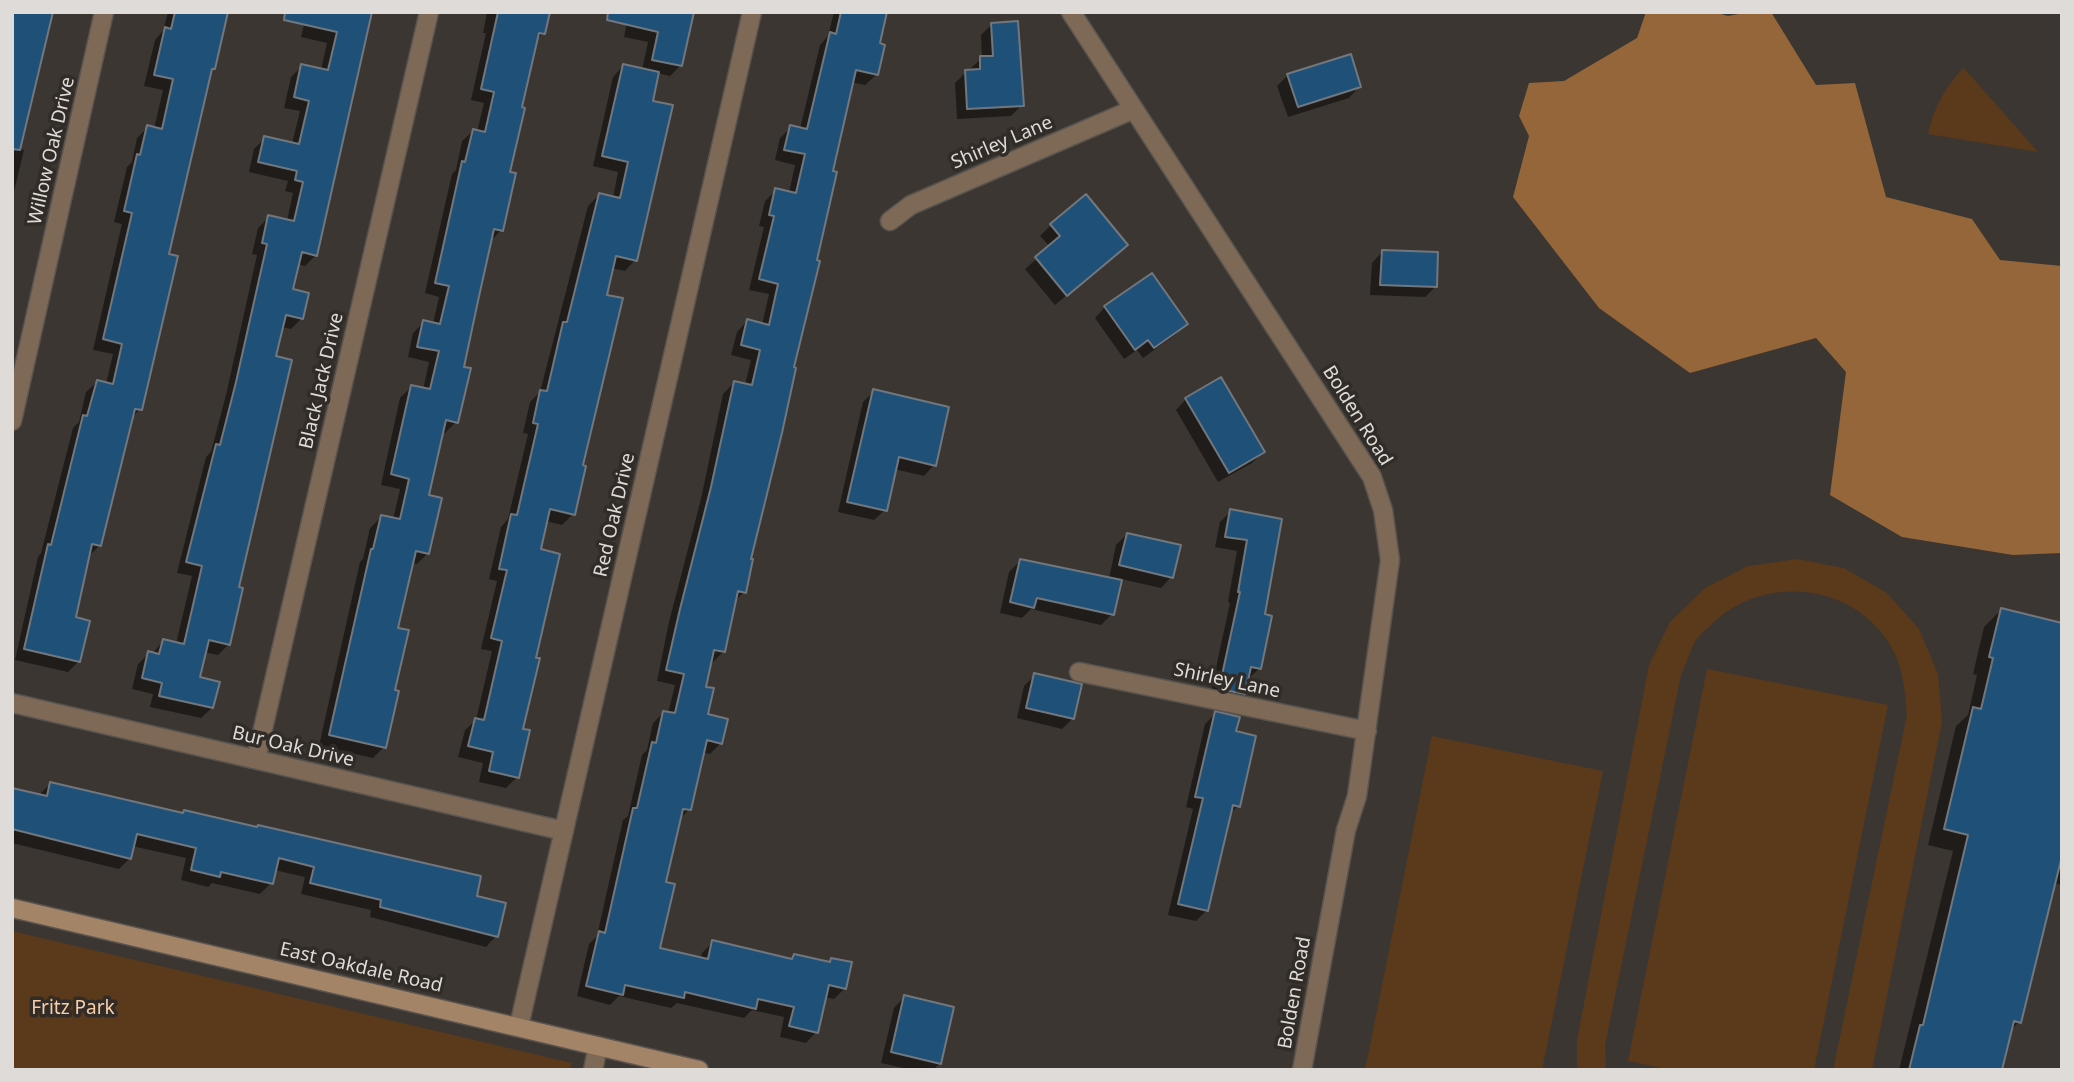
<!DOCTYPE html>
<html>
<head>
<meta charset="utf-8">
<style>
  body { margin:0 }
  #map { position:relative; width:2074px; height:1082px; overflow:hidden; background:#3b3631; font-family:"Noto Sans",sans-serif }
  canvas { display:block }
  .frame { position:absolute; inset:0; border:14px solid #dfdbd8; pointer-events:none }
</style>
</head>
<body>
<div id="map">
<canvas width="2074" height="1082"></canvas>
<div class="frame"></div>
</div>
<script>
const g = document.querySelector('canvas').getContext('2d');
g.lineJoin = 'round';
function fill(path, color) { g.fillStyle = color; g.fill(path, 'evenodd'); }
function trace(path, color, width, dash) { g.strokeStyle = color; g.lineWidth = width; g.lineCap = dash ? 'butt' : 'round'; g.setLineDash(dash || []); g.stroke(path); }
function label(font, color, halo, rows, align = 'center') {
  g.font = font + ' "Noto Sans",sans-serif'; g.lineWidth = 7; g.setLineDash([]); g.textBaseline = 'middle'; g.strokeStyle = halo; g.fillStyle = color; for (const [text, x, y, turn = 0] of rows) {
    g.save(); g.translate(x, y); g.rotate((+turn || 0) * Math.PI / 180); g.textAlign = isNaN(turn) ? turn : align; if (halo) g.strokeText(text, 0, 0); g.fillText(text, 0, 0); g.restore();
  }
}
const green = new Path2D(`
  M1963,68H1964L2038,152L1928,134C1934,107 1945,88 1963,68Z
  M1797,559L1844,568L1887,593L1919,629L1938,674L1942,722L1872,1070H1833L1907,715C1905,690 1903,665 1889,643C1851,582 1761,574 1711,625C1707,629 1700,634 1696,640C1690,650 1686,664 1681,675L1605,1045L1606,1070H1577V1040L1649,665L1670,622L1705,588L1748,566Z
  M1707,669L1888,705L1814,1070H1671L1628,1061Z
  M1432,736L1603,771L1542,1070H1365Z
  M12,931L572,1063L570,1070H12Z`);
const forest = new Path2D(`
  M1646,12H1714L1728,16L1749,12H1771L1816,85L1855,83L1886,197L1972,219L2000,260L2062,266V553L2013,555L1902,537L1830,495L1846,372L1816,338L1690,373L1599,308L1513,197L1529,136L1519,116L1529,83L1564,81L1637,38Z`);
const shadow = new Path2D(`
  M12,12L19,149L24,150L12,200Z
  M168,12H229L214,68L209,73L167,255L140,409L131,419L100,545L89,556L73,619L79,661L68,672L15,660L38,557L41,553L73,428L79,422L86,392L97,382L106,384L113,354L93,350L122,224L114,222L127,167L132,162L137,138L148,127L154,129L163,90L144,86L155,40L163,31Z
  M307,12H370L316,255L305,266L297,264L291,290L302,318L291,329L281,327L274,357L229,644L218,655L204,652L198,678L212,708L201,718L150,707L153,694L132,689L138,664L149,653L152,654L163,641L176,644L192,576L177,573L206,457L211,452L226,395L257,255L252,254L258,228L269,217L287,221L293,193L285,191L288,181L249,172L254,149L265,138L292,144L300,111L284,108L291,77L302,66L321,70L327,43L301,37Z
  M487,12H548L543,33L535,42L508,173L501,230L490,242L462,368L456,422L445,433L442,432L427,496L428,553L417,564L412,563L396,629L393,692L384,747L373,758L319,746L360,562L363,559L370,528L381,517L393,520L400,489L381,485L400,398L411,387L423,390L429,362L408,357L413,333L424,322L433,324L439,297L425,293L452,174L456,170L462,141L473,131L477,132L484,103L471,100L486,33H483Z
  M629,12H693L681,65L670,76L657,73L651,102L635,260L625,271L611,268L605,296L573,514L562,525L545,521L538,551L534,659L521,730L517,777L506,788L479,782L483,763L458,757L465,730L476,720L492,651L481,649L497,581L489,579L501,527L508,519L528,434L523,433L530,402L540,392L588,206L599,195L613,198L618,172L593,166L613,77L623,66L642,70L648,42L624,37Z
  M834,12H885L878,45L883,46L876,75L865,85L851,82L749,560L744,592L734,602L724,651L713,662H710L704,688L705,715L721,743L710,754L702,752L689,810L678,820L664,883L658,950L700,960L702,953L713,942L790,960L794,956L828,963L832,960L845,988L834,999L824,997L816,1032L806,1043L780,1037L784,1017L752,1010L744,1018L677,1003L671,1008L619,996L610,1005L577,996L589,944L597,936L623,820L628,816L642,755L647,750L653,723L664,712L668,713L675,685L657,681L669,622L701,499L723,394L734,383L745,385L751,360L731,355L737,332L747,321L762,325L769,294L749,290L764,227L759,226L765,201L776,190L789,193L795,165L775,160L780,138L791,127L800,129L820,45L828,36Z
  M992,24L1022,105L1011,116L957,119L955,83L966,72H970V69L982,58L981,35Z
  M1288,75L1359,87L1349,98L1288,117L1277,86Z
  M1051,225L1115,255L1055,305L1025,269L1050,247L1040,236Z
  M1382,252L1436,286L1425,297L1370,295L1372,263Z
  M1105,307L1186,324L1175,335L1143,358L1137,350L1124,359L1095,318Z
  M874,391L934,465L924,476L894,469L885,510L874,520L838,512L863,402Z
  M1186,399L1263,452L1252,463L1218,482L1176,410Z
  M1231,511L1280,520L1263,616L1259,669L1248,679L1243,693L1232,704L1209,700L1230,603L1228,602L1237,551L1215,547L1220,522Z
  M1127,534L1171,577L1161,588L1121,579L1112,614L1101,625L1031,609L1022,618L1000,613L1009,572L1020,561L1109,579L1116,545Z
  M2001,610L2062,732V885L2053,883L2019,1022L2010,1031L2001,1070H1899L1953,851L1928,845L1956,726L1968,715L1977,675L1973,674L1984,627Z
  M1035,675L1073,718L1062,729L1017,718L1024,686Z
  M1216,713L1234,732L1238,806L1228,815L1207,910L1196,921L1168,915L1193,809L1186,807L1205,724Z
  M50,784L182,814L184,812L474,897L496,936L486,947L370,917L371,910L301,894L305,877L274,870L271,883L260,894L212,883L208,887L181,880L186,858L132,846L130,858L119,869L12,843V790L40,794Z
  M904,997L940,1063L933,1070H912L881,1063L894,1008Z`);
const building = new Path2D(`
  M12,12H53L20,150L12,149Z
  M175,12H228L215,69H212L169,254L178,256L142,410L135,409L101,546L92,544L76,617L90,621L80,662L24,649L48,544L51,545L83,415L87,416L97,380L113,384L122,344L103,339L132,213L124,211L137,154L140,155L147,125L162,129L173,79L154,75L165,27L171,29Z
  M285,12H372L317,256L302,252L293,289L309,293L303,319L286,315L276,356L292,360L239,587L243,588L230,645L209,640L200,677L220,682L213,708L159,696L162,683L142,678L148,651L159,654L163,639L184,644L202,566L186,562L216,444L220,445L236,382L267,244L262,243L268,215L294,221L303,182L295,180L297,171L258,162L264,136L299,144L309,101L294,97L301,64L328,70L337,32L284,20Z
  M498,12H550L545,34L539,33L522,107L525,108L510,172L516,173L503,231L494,229L478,301L464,367L471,368L458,423L446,420L429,495L442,498L429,554L416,551L398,628L409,630L395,690L399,691L386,748L329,735L371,549H373L381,515L400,519L409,479L391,474L411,385L430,389L439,351L417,347L423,320L440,324L449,286L435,283L462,161L465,162L473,129L485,132L494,92L481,89Z
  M608,12H694L682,66L652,60L658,32L607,20Z
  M841,12H887L880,43L885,45L878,75L856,70L833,171L837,172L817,260L820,261L794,367L796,368L782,433L751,559H753L746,593L738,591L725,652L714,650L706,687L714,688L708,714L728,719L722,744L707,740L691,810L683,809L666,882L675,884L660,948L708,959L712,940L792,959L794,954L830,962L831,958L852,962L846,989L829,985L818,1033L789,1026L794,1007L758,999L756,1009L685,992L684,998L625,985L623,995L586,986L599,931L605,933L633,808H637L652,742L656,743L663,711L675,713L684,674L666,670L680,609L711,487L734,381L752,385L760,350L741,345L747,319L769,325L778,284L759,279L774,216L769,215L775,188L796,193L805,154L784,150L790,125L807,129L830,32L836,34Z
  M1018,21L1024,106L967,109L965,70L980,69V56H993L991,23Z
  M1351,54L1361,87L1298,107L1287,74Z
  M623,64L659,72L653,101L673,105L637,261L616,256L607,295L623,298L583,465L586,466L575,515L550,509L541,549L560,554L536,658H540L523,729L530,730L519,778L489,771L493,752L468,746L475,718L484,720L502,641L491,638L507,570L499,569L511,514L517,515L538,424L533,423L540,390L547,391L563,322H567L599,193L620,198L628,162L602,156Z
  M1086,194L1128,245L1067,296L1035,257L1060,236L1050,224Z
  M1382,250L1438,252L1437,287L1380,285Z
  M1152,273L1188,324L1154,348L1148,340L1135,350L1104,306Z
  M1221,377L1265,452L1229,473L1185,398Z
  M873,389L949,407L936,466L899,457L887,511L847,502Z
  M1230,509L1282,519L1265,614L1272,616L1261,669L1251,667L1245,694L1219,689L1240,592H1238L1247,540L1225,537Z
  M1127,533L1181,545L1173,578L1119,565Z
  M1020,559L1122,580L1114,615L1037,598L1034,608L1010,602Z
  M2001,608L2062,623V856L2021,1023L2014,1021L2002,1070H1909L1920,1025H1923L1968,835L1944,829L1973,707L1981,709L1993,658L1989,657Z
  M1034,673L1082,684L1074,719L1026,708Z
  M1215,711L1240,717L1236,731L1256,736L1240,807L1233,805L1208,911L1178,904L1203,798L1195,797Z
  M50,782L183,813L184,810L257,827L258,825L481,876L477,896L506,903L498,937L380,907L381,900L310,883L314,867L279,858L273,884L221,872L220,877L191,870L196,848L137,834L131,859L12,829V788L47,796Z
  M904,995L954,1007L941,1064L891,1052Z`);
const street = new Path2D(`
  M1071,12L1372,477L1383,510L1390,560L1357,796L1346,830L1302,1070
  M890,221L911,205L1134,109
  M12,421L104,12
  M1079,672L1367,731
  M12,703L564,831
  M256,759L429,12
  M519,1026L752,12
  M593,1070L598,1046`);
const secondary = new Path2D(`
  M12,908L699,1070`);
const streetNames = [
  ["Shirley Lane",1002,143,-23],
  ["Willow Oak Drive",52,151,-77],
  ["Black Jack Drive",322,381,-77],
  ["Bolden Road",1357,416,58],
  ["Red Oak Drive",615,515,-77],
  ["Shirley Lane",1227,681,12],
  ["Bur Oak Drive",293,747,13],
  ["East Oakdale Road",361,968,13],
  ["Bolden Road",1295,993,-80]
];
const parkNames = [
  ["Fritz Park",73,1009]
];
fill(green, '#5a3a1a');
fill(forest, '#946639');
fill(shadow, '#0007');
fill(building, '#1f5178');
trace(building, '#71777d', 2);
trace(street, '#59544f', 21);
trace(secondary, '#59544f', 21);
trace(street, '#7d6956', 18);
trace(secondary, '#a48466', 18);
label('19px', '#dfdbd8', '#312c27', streetNames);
label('19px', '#f8cea8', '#312c27', parkNames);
</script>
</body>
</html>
